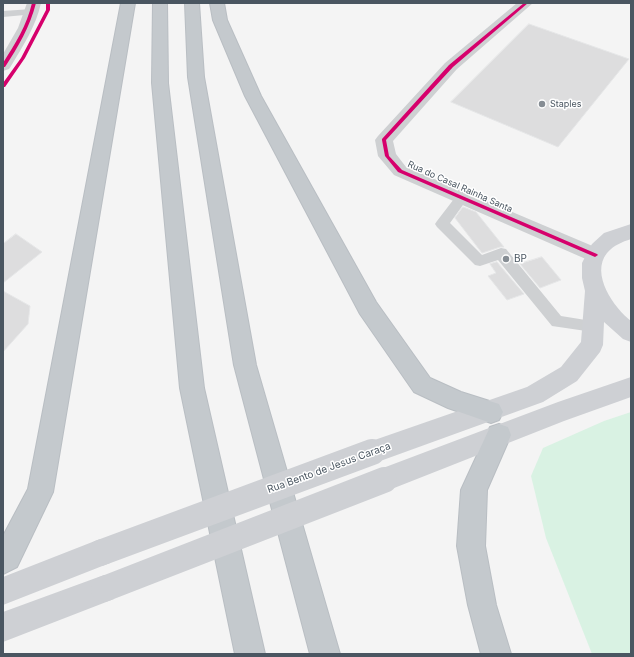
<!DOCTYPE html>
<html>
<head>
<meta charset="utf-8">
<style>
  body { margin:0 }
  #map { position:relative; width:634px; height:657px; overflow:hidden; background:#f4f4f4; font-family:Inter,sans-serif }
  canvas { display:block }
  .frame { position:absolute; inset:0; border:4px solid #4a5661; pointer-events:none }
</style>
</head>
<body>
<div id="map">
<canvas width="634" height="657"></canvas>
<div class="frame"></div>
</div>
<script>
const g = document.querySelector('canvas').getContext('2d');
g.lineJoin = 'round';
function fill(path, color) { g.fillStyle = color; g.fill(path, 'evenodd'); }
function trace(path, color, width, dash) { g.strokeStyle = color; g.lineWidth = width; g.lineCap = dash ? 'butt' : 'round'; g.setLineDash(dash || []); g.stroke(path); }
function label(font, color, halo, rows, align = 'center') {
  g.font = font + ' Inter,sans-serif'; g.lineWidth = 3; g.setLineDash([]); g.textBaseline = 'middle'; g.strokeStyle = halo; g.fillStyle = color; for (const [text, x, y, turn = 0] of rows) {
    g.save(); g.translate(x, y); g.rotate((+turn || 0) * Math.PI / 180); g.textAlign = isNaN(turn) ? turn : align; if (halo) g.strokeText(text, 0, 0); g.fillText(text, 0, 0); g.restore();
  }
}
const green = new Path2D(`
  M631,412V654H592L546,538L531,476L543,448L604,421Z`);
const building = new Path2D(`
  M529,24L629,59L558,147L451,102Z
  M463,207L476,212L504,247H500L482,253L455,218Z
  M16,234L42,252L3,283V244Z
  M542,257L561,280L540,288L520,264Z
  M497,262L524,294L507,300L488,276L496,273L490,264Z
  M3,291L30,306L28,324L3,352Z`);
const service = new Path2D(`
  M32,9L35,10L37,12L35,14L3,17V11Z
  M462,194L467,195L468,198L450,223L482,255L501,248L506,249L561,316L598,322L600,326L598,330L593,332L552,326L498,260L480,266L475,265L437,227L435,224L437,221L457,195Z`);
const minor = new Path2D(`
  M517,3H533L457,69L393,141L396,154L406,167L602,250L605,255L602,260L595,263L588,260L394,175L378,156L375,140L378,136L445,63Z`);
const tertiary = new Path2D(`
  M27,3H41C36,26 23,46 11,66L9,69L3,71V54L18,28Z`);
const secondary = new Path2D(`
  M631,224V239C622,242 614,245 607,253C590,274 614,308 631,321V342L623,339L604,322L603,345L600,352L577,381L543,402L372,464L363,460L359,452L363,444L527,387L561,367L581,342L585,291L582,278V263L589,249L592,244L604,233Z
  M631,377V397L564,421L384,492L375,489L371,480L375,471L558,402Z
  M100,539L110,543L114,553L110,563L3,605V577Z
  M104,575L114,579L118,589L114,599L3,642V612Z`);
const trunk = new Path2D(`
  M121,3H135L53,492L17,567L3,574V536L28,489Z
  M153,3H167L168,83L204,388L265,654H235L180,388L152,83Z
  M185,3H199L204,77L256,365L340,654H310L234,365L188,77Z
  M210,3H224L227,20L261,96L376,302L430,378L461,392L499,404L503,412L499,420L491,423L448,408L414,392L360,314L245,96L213,20Z
  M499,424L508,427L511,435L487,490L485,546L496,605L511,654H481L468,605L457,546L461,490L490,427Z`);
const secondaryBridge = new Path2D(`
  M100,553L372,452
  M104,589L384,480`);
const cycleway = new Path2D(`
  M32,3H36C30,27 18,47 5,67H3V63C15,44 27,25 32,3Z
  M46,3H50V10L25,58L5,87H3V83L21,58L46,10Z
  M524,3H528L453,67L386,140L389,156L402,170L597,254L598,255L595,257L398,172L385,156L382,140V139L449,65Z`);
const markers = [
  [542,104,4,"#868d94"],
  [506,259,4,"#868d94"]
];
const farPoinames = [
  ["Staples",550,104]
];
const farStreetnames = [
  ["Rua do Casal Rainha Santa",460,187,24]
];
const poiNames = [
  ["BP",514,259]
];
const streetNames = [
  ["Rua Bento de Jesus Caraça",329,468,-20]
];
fill(green, '#d9f2e3');
fill(building, '#ddddde');
trace(building, '#e5e6e7', 1);
trace(trunk, '#b9bec3', 2);
fill(service, '#ced0d2');
fill(minor, '#ced0d2');
fill(tertiary, '#ced0d2');
fill(secondary, '#ced0d4');
fill(trunk, '#c4c9cd');
trace(secondaryBridge, '#ced0d4', 26);
fill(cycleway, '#d6006c');
for (const [x, y, r, color] of markers) { const dot = new Path2D(); dot.arc(x, y, r, 0, 2 * Math.PI); g.fillStyle = color; g.fill(dot); trace(dot, '#fff', 1.5); }
label('9px', '#4a5661', '#fff', farPoinames, 'left');
label('9px', '#4a5661', '#fff', farStreetnames);
label('10px', '#4a5661', '#fff', poiNames, 'left');
label('10px', '#4a5661', '#fff', streetNames);
</script>
</body>
</html>
